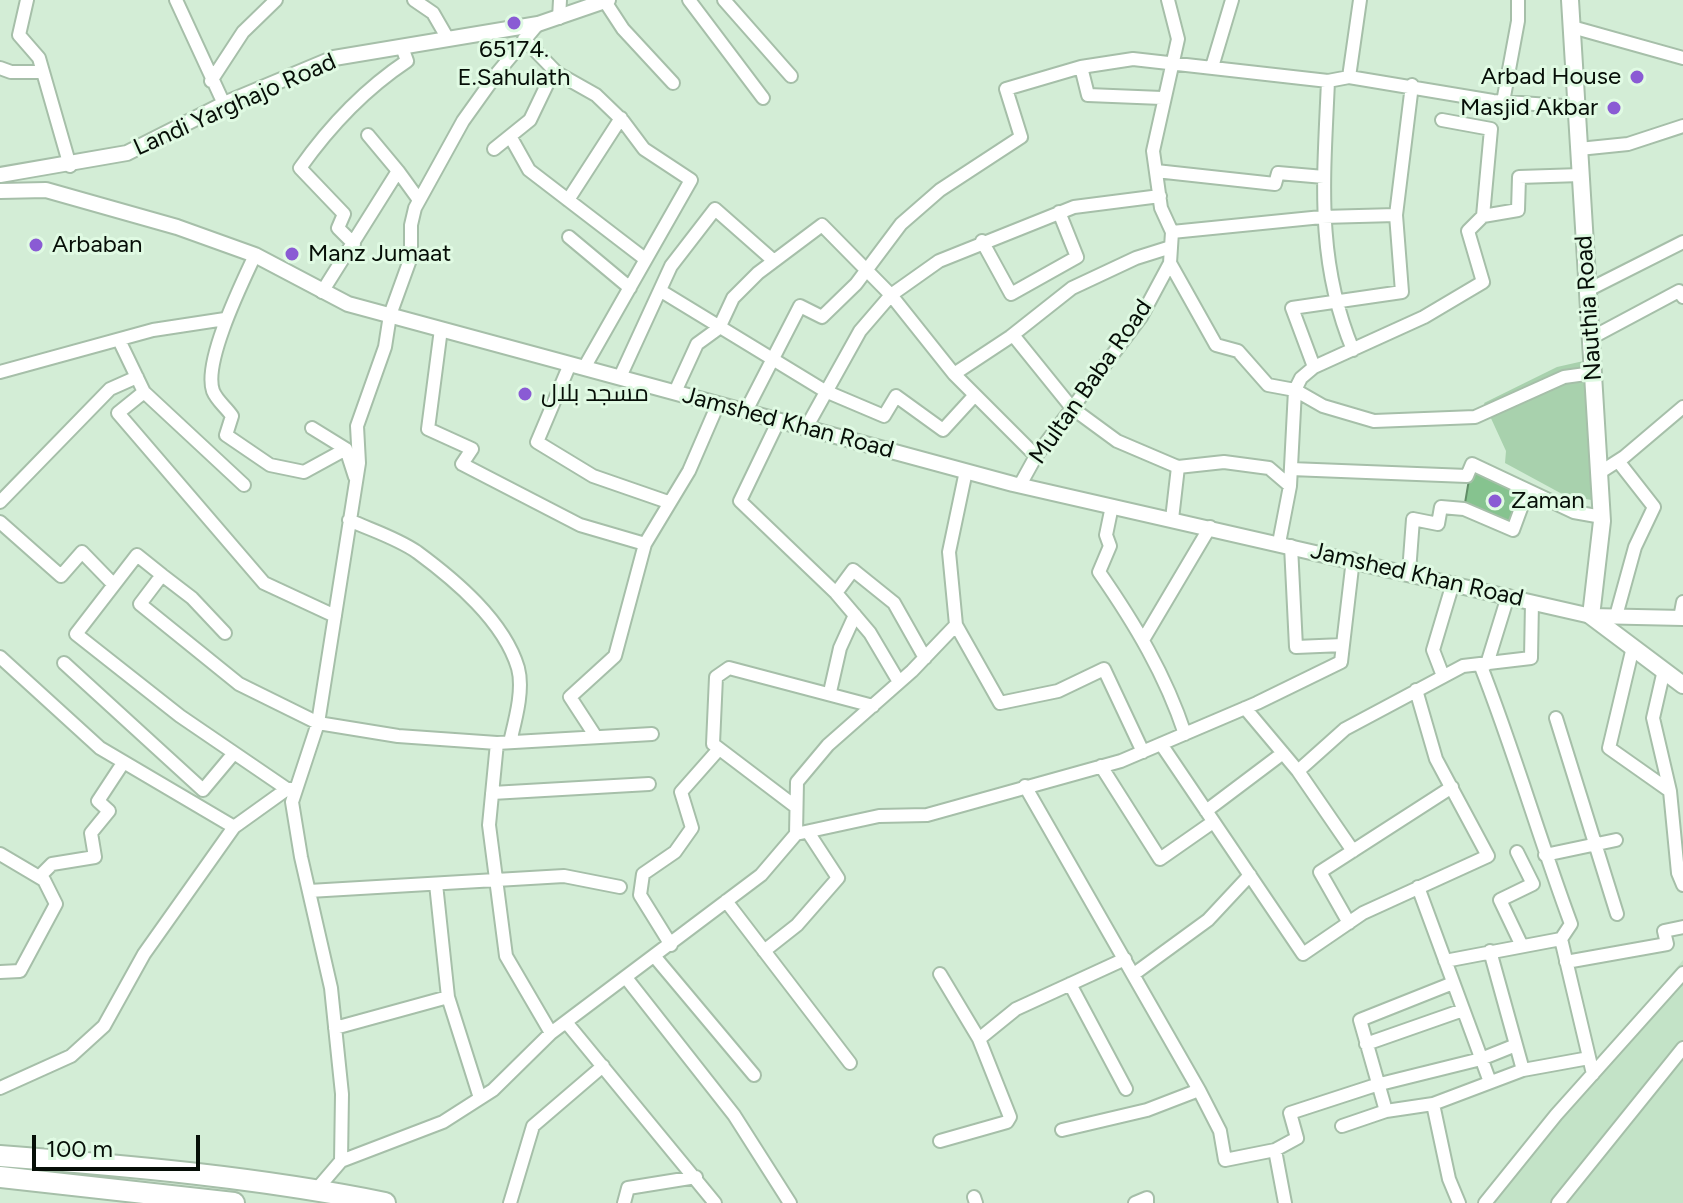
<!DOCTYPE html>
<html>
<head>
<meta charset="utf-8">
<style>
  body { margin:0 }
  #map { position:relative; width:1683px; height:1203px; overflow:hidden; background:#d3edd6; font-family:Figtree,sans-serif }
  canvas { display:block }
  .scale { position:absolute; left:32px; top:1135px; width:168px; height:36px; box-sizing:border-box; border:4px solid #060e07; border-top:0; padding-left:10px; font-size:24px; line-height:28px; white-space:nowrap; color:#060e07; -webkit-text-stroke:6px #e0fae3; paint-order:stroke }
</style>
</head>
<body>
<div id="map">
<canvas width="1683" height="1203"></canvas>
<div class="scale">100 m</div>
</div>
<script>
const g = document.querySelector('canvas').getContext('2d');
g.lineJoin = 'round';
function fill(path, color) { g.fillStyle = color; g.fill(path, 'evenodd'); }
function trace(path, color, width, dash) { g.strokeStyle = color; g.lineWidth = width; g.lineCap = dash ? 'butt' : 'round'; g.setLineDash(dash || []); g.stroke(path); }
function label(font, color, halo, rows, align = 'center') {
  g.font = font + ' Figtree,Cairo,sans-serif'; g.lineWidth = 6; g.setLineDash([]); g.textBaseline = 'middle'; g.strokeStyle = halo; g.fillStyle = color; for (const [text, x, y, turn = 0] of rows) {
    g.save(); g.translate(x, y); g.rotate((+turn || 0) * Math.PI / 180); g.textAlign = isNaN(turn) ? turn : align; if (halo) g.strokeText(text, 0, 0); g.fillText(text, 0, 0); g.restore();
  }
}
const built = new Path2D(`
  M1683,960V1203H1478Z`);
const green = new Path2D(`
  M1588,360L1597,501L1564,495L1505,463L1506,451L1484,403L1557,367Z`);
const water = new Path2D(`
  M1472,462L1527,492L1513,530L1464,509Z`);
const minor = new Path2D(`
  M27,0L19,35L39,58L70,166
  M176,0L224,104
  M414,0L433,13L448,39
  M604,0L623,29L673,83
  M689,0L763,98
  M724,0L791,76
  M559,18L560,0
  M1572,27L1683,58
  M524,39L557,73L596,95L623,121L644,149L691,180L584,368
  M1081,67L1088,95L1162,98
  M1212,67L1232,0
  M0,68L11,72H43
  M1349,77L1360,0
  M211,81L243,32L276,0
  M1328,81C1324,177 1315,259 1353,350
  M1503,102L1518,21V0
  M1442,120L1491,129L1483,216
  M368,135L398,171
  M510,136L529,170L645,259
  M494,149L530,120L554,70
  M1579,149L1628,144L1683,126
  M1156,171L1275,184L1278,173L1324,177
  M568,200L621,118
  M1172,232L1322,217L1396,215
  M569,237L630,288
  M982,241L1011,294L1077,257L1059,212
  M354,244L338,228L344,214L300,168C329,127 365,89 407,61L402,47
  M255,255C242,283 203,362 213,391C217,401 226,407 232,416L226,435L270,465L304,472L346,449
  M1170,263L1216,345L1238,351L1268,385L1295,390L1323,406L1374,421L1475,417L1564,377L1593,373
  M1588,290L1683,242
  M661,291L825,391L884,416L896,396L943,430L975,395
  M322,292L398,171L419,200
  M441,329L428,429L472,449L462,464L580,525L645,544
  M1013,335L1072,408L1117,441L1178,467
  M1591,338L1679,291L1683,297
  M119,340L144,392L118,413L264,583L335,616
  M570,364L537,442L593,476L668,502
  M1314,367L1292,308L1402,292L1396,215L1412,85
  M0,372L153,330L225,319
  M954,374L1010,337L1072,288L1136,258L1171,247
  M620,377L671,266L715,209L774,261
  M144,392L244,485
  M675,392L697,344L719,328L733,298L758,273L822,225L891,295L954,374L1036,456
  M746,411L800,306L822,317L856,284L901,224L940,190L1021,137L1006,89L1081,67L1133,59L1328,81L1349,77L1493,101L1577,107
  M779,420L740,501L836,593L870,633L899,682
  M312,428L346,449L355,477
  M806,428L860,331L891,295L939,261L1074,207L1160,196
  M1291,469L1467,476L1472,464L1574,512L1602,517
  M1599,473L1624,457L1683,407
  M1020,485L1036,456L1141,317L1170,263L1172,232L1161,208L1153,151L1178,39L1168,0
  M1290,486L1295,390L1301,378L1314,367L1424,317L1483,282L1468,231L1483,216L1518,210L1519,177L1581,175
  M0,502L110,389L137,377
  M1112,506L1106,535L1110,546L1099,572C1135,624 1165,674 1185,734
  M1172,519L1178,467L1224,462L1269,468L1290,486L1279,543
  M349,520C371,530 397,538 417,552C455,580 504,621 518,668C524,690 515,721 510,742
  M0,522L61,576L82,552L114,585
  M1291,546L1296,647L1343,645
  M1409,572L1413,519L1438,524L1441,507L1464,509L1513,530L1527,492
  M162,575L137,555L76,634L180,716L287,789
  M836,593L853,570L894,603L925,658
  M1616,616L1635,547L1654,507L1618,461
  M1680,618L1683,602
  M956,625L1000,703L1058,691L1104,669L1143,752
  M225,633L192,598L162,575L140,604L239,684L318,723L398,736L497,743L652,734
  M1143,640L1210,527
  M1633,647L1609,748L1670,791
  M0,657L100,748L234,827
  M64,663L203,790L234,753
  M1480,664C1514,750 1539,838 1571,924L1561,939L1593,1074
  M1487,664L1508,596
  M1664,670L1653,718L1670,791L1678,873L1683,885
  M1443,676L1433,650L1453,583
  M830,692L840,648L855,615
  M1245,708L1298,771L1353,851
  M1556,718L1617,914
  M596,737L570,697L615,656L645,544L689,471L718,404
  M497,743L489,825L506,956L551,1033
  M1161,744L1303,954L1363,913L1488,856L1436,759L1416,690
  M1101,766L1160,859L1213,822
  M1298,771L1345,729L1463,666L1531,658L1532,602
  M1025,786L1199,1090L1220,1131L1225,1160L1275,1150L1285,1203
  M492,793L649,784
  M796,807L713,744L716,677L729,668L873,706
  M1206,811L1283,753
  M796,834L797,782L828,745L912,671L956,625L949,552L966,471
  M1517,852L1533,884L1500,900L1521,944
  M0,854L44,880L56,904L20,971L0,972
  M1545,855L1616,840
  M39,877L52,864L95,857L91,833L109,811L98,801L123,763
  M436,884L448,997L480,1098
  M1418,887L1490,1082
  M309,891L564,876L620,887
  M726,901L850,1063
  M1349,923L1320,872L1452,787
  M671,945L640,895L643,874L675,852L692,828L681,792L719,749
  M764,951L797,925L838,878L808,832
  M1490,951L1523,1070
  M655,957L754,1075
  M1445,961L1561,939
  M1566,962L1667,944L1664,931L1683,927
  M1134,974L1208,920L1250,875
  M627,979L734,1115L790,1203
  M1070,984L1126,1089
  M566,1022L715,1203
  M335,1028L448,997
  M979,1039L1016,1009L1125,959
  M1366,1044L1463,1010
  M0,1088L71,1056L104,1026L144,954L234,827L287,789H296
  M1433,1104L1523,1070L1589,1058
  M1386,1111L1360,1020L1453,983
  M1342,1126L1386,1111L1433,1104L1449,1179L1459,1203
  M1062,1130L1147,1110L1199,1090
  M940,1141L1007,1122L1010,1117L979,1039L940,974
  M1275,1150L1297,1138L1290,1113L1376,1085L1481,1059L1516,1045
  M341,1161L443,1122L493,1090L551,1033L761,875L796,834L879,816L927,815L1121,761L1257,703L1341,662L1353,559
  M317,1189L341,1161L342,1094L331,988L301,857L292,802L318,723L359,463L357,426L385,347L390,315L411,257V225L415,208L463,121L498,72L538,24
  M974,1197L976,1203
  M510,1203L533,1126L603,1066
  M624,1203L628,1188L696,1177
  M1135,1203L1147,1198V1203
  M1485,1203L1556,1115L1683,973
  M1558,1203L1683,1048`);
const tertiary = new Path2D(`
  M0,175L127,153L224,104L334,58L538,24L608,0
  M0,191L46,190L177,227L255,255L348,304L1013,484L1591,616L1683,618`);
const secondary = new Path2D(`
  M1570,0L1602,521L1591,616L1683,685`);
const trunk = new Path2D(`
  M0,1156C130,1166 257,1177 385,1203
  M0,1177L234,1203`);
const markers = [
  [514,23,8,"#8a5bd4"],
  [1637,77,8,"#8a5bd4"],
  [1614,108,8,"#8a5bd4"],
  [36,245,8,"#8a5bd4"],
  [292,254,8,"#8a5bd4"],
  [525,394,8,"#8a5bd4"],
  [1495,501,8,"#8a5bd4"]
];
const poiNames = [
  ["65174.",514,50,"center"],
  ["E.Sahulath",514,78,"center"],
  ["Arbad House",1621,77,"right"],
  ["Masjid Akbar",1598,108,"right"],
  ["Arbaban",52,245],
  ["Manz Jumaat",308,254],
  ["مسجد بلال",541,394],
  ["Zaman",1511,501]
];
const streetNames = [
  ["Landi Yarghajo Road",235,105,-24],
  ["Nauthia Road",1589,308,-94],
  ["Multan Baba Road",1091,382,-55],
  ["Jamshed Khan Road",788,423,15],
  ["Jamshed Khan Road",1417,575,13]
];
fill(built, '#c3e3c7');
fill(green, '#a8d1ad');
fill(water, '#86c38f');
trace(water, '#608d66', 2);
trace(minor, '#a6bfa9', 16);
trace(tertiary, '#a6bfa9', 18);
trace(secondary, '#a6bfa9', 20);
trace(trunk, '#a6bfa9', 24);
trace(minor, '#fff', 12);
trace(tertiary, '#fff', 14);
trace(secondary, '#fff', 16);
trace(trunk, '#fff', 20);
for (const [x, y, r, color] of markers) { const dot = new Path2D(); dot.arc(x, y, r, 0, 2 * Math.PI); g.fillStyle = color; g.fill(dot); trace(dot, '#e0fae3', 3); }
label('24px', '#060e07', '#e0fae3', poiNames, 'left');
label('24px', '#060e07', '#e0fae3', streetNames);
</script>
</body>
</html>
